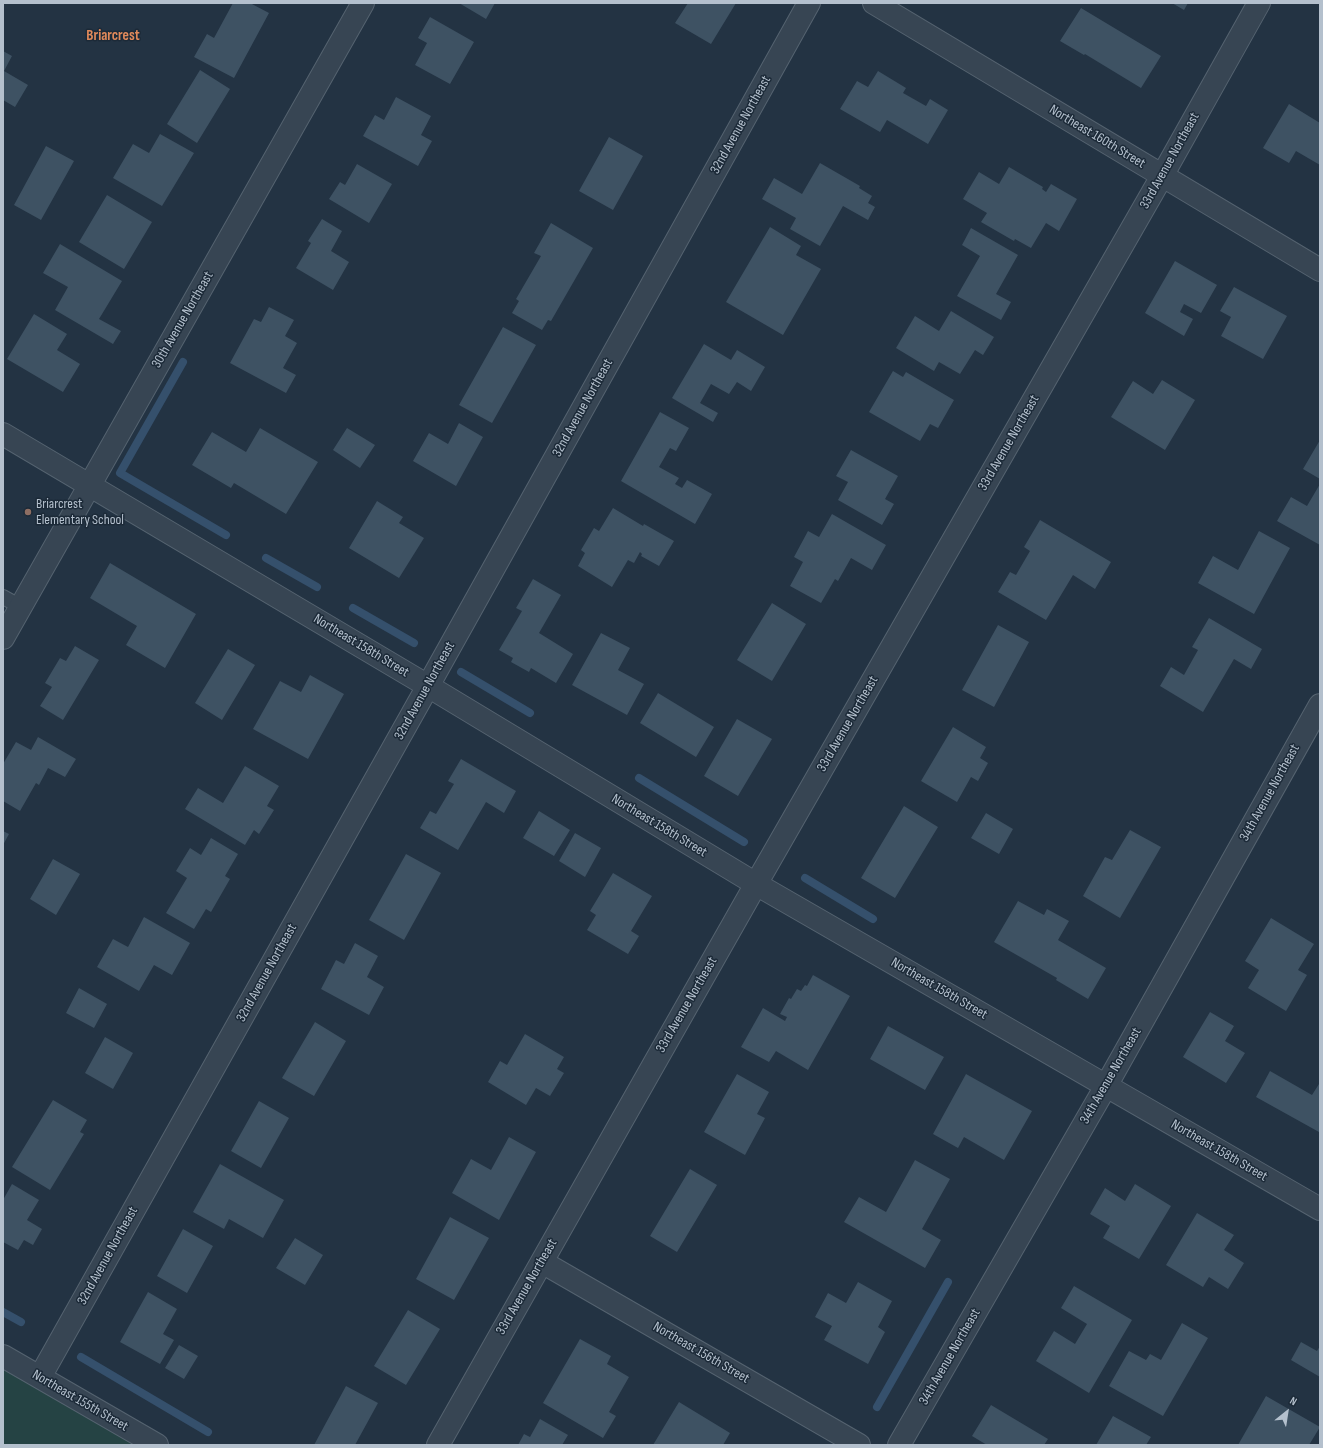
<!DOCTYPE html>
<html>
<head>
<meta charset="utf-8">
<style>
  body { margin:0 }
  #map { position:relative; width:1323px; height:1448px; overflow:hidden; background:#233343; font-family:"Sofia Sans Condensed",sans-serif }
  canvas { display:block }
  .frame { position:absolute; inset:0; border:4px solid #b4c0cd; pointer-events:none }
  .north { position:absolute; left:1267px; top:1392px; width:40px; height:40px; -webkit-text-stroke:3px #1c2a38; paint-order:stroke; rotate:30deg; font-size:11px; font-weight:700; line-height:16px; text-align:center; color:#b4c0cd }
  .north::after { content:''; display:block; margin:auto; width:14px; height:18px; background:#b4c0cd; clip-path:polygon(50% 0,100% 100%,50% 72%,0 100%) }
</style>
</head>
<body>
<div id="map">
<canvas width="1323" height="1448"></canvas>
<div class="frame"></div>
<div class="north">N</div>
</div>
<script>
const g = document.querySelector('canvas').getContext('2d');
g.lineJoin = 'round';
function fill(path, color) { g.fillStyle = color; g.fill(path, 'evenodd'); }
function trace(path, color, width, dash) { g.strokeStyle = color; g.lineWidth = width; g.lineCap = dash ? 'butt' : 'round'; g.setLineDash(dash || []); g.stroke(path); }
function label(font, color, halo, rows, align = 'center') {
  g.font = font + ' "Sofia Sans Condensed",sans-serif'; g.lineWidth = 3; g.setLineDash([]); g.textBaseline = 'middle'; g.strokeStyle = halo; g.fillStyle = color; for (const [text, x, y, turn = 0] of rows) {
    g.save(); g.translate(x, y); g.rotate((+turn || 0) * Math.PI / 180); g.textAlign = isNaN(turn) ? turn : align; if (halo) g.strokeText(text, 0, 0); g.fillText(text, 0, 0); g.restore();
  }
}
const green = new Path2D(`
  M3,1369L138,1445H3Z`);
const stream = new Path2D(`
  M183,362L120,473L226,535
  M266,558L317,587
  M353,608L414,643
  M461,672L530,713
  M639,778L744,842
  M805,878L873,919
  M3,1312L21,1322
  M81,1357L208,1432
  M877,1407L948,1282`);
const building = new Path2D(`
  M233,3H250L269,13L234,78L194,57L207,34L214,38Z
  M459,3H495L486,19Z
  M688,3H736L711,44L675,23Z
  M1172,3H1188L1184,10Z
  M1081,8L1161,56L1141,88L1085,54L1084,55L1060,41Z
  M430,17L474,42L450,84L415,65L427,43L418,38Z
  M3,51L12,56L4,71L28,85L15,107L3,100Z
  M200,70L230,89L197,143L167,124Z
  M878,71L906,88L903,93L926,106L930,99L948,110L928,144L887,120L880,132L840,109L857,81L868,87Z
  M396,97L431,116L421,135L432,141L418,166L363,136L375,115L384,120Z
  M1289,104L1320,123V165L1296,151L1289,163L1263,148Z
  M160,134L194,153L162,206L113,178L133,144L149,153Z
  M609,137L643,156L613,210L579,191Z
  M46,146L74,161L41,220L14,205Z
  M820,163L860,186L859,188L872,196L868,203L875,207L868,220L843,206L820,246L790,229L796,218L762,199L774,178L802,194Z
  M357,164L392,184L369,223L329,199L340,182L345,185Z
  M1009,167L1043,187L1042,189L1046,192L1051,184L1077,199L1059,231L1046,223L1031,248L1015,239L1014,241L981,222L987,213L963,199L979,172L999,184Z
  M107,195L152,222L124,269L79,242Z
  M322,219L342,231L331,251L349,262L333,290L296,268L311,243L308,241Z
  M551,223L593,248L551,321L548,320L542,330L512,313L519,301L516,299L541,256L534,253Z
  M770,227L801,246L796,255L821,269L783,335L726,302Z
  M971,228L1018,255L996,294L1011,302L1001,320L957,296L980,256L962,245Z
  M60,244L122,281L99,319L121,331L113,344L55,310L68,287L43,273Z
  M1175,261L1217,285L1201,313L1184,304L1180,312L1193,319L1184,336L1145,313Z
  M1234,287L1287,316L1263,359L1221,336L1231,317L1220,311Z
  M269,307L294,320L285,336L297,343L283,368L296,375L286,393L230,363L254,319L261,322Z
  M951,311L994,337L983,355L975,350L960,374L939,362L934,371L896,348L915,316L939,331Z
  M34,314L67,334L57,350L80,364L63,392L7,359Z
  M503,327L536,345L492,423L459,405Z
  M704,344L731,360L737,350L765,367L751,391L737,382L729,394L711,384L700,403L718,413L713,422L672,398Z
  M893,371L903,377L906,372L954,400L938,428L930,424L920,441L869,412Z
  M1162,380L1195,400L1165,450L1111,417L1133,381L1153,394Z
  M660,412L689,428L676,451L670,448L659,467L679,478L675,484L682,488L687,480L712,494L695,524L621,481Z
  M459,423L483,437L456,486L413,461L429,433L448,444Z
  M260,428L318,462L286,514L234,483L231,488L192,465L212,432L246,452Z
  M347,428L375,445L360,468L333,450Z
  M1320,440V479L1303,469Z
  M851,450L898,476L885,499L894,504L882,525L838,500L848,482L836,476Z
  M1320,484V545L1277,521L1291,497L1307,506Z
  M377,501L403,517L399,523L424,538L399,578L349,548Z
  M613,508L643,526L644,524L674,541L659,566L641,556L642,554L640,552L634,563L628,560L612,587L578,566L585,553L581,550L594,528L599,531Z
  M832,514L886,545L872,570L851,558L838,581L835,579L821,603L790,586L803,562L794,557L808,531L819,537Z
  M1040,520L1111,562L1095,589L1073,575L1046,620L998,592L1010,572L1016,575L1030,551L1024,547Z
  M1259,531L1290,548L1254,614L1198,583L1213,556L1238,570Z
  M110,563L196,614L165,668L126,645L137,626L90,598Z
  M533,579L561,595L539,633L573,654L556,683L531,668L529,672L511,662L513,658L499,650L522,611L516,608Z
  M772,603L806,624L772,681L737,660Z
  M1209,618L1262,649L1251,669L1234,659L1203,712L1160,686L1171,667L1184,675L1198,650L1192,647Z
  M998,625L1029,642L994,707L962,690Z
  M601,633L630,648L618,670L644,684L627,715L572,685Z
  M75,646L99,660L63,720L40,706L52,687L45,683L60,658L66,661Z
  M228,649L255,665L222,720L195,703Z
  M310,675L344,694L308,759L253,729L280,681L301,692Z
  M658,693L714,727L696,757L640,723Z
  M737,719L772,739L738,796L704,776Z
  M953,727L986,747L980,758L988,763L978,781L971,777L957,802L921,781Z
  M38,737L76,759L65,777L48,768L39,785L36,783L20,811L3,801V764L16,742L31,750Z
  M461,759L516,791L504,813L486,802L458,850L420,828L430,811L436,814L454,784L448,781Z
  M245,766L279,786L267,806L274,810L259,834L254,830L245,845L185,809L198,788L223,803Z
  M904,806L938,827L895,898L861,878Z
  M539,811L570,830L554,856L523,838Z
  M986,813L1013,829L999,854L971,838Z
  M1130,830L1161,847L1120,918L1083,896L1105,857L1112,860Z
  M3,831L9,834L3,845Z
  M575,833L601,848L585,877L559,861Z
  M211,838L238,854L225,876L230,879L211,912L206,909L194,929L166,913L187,878L176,871L190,848L201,855Z
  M406,854L441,873L404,940L369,920Z
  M53,859L80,874L56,915L30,899Z
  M613,873L652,896L631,931L639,936L628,954L587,930L596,915L590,911Z
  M1018,901L1044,915L1047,909L1069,921L1058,940L1106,968L1088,999L1056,980L1057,978L994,942Z
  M144,917L190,943L172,975L154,965L139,991L97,967L113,939L128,947Z
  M1271,918L1314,944L1298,970L1307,975L1286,1011L1248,988L1259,970L1245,961Z
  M355,943L378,956L367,977L384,987L369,1015L321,989L336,960L344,964Z
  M813,975L850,996L808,1070L776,1051L769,1062L741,1047L763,1008L785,1021L787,1017L780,1014L789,998L791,999L797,989L801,991L805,985L807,986Z
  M79,988L107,1004L94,1028L66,1013Z
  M1210,1012L1234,1026L1225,1041L1245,1053L1226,1083L1183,1057Z
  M315,1022L346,1041L314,1096L282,1078Z
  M888,1026L944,1057L925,1090L870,1059Z
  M525,1034L564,1057L557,1069L564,1073L550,1096L536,1088L526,1105L488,1082L500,1061L507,1065Z
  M105,1037L133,1053L113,1089L85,1073Z
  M1270,1071L1312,1095L1319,1084H1320V1130L1319,1132L1256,1097Z
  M737,1074L769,1092L757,1114L765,1118L745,1155L704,1132Z
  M966,1074L1032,1111L1004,1160L964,1137L958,1148L933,1134Z
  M53,1100L87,1120L80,1132L84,1134L50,1190L12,1167Z
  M259,1101L289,1118L261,1168L231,1151Z
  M509,1137L536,1152L499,1220L452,1193L471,1159L491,1170Z
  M915,1160L950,1179L922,1229L941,1240L925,1268L844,1222L859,1197L886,1212Z
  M220,1164L284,1200L263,1238L229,1219L224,1229L193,1212Z
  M690,1169L717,1185L677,1252L650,1236Z
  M12,1184L39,1200L27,1220L42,1229L33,1245L24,1240L18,1250L3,1242V1200Z
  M1135,1184L1171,1206L1139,1259L1103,1238L1110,1226L1090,1214L1105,1188L1125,1201Z
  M1197,1213L1234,1235L1224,1250L1244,1263L1228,1289L1209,1277L1203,1287L1166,1265Z
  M450,1217L489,1238L454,1300L416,1279Z
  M183,1229L213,1246L187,1293L157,1276Z
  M295,1238L323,1255L305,1285L276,1268Z
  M858,1282L892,1301L878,1327L885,1332L868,1364L824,1340L832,1326L815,1317L828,1293L846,1303Z
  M1074,1286L1132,1320L1089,1393L1036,1361L1054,1331L1075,1344L1087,1324L1061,1308Z
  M148,1292L177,1309L163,1334L174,1340L160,1364L120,1342Z
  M408,1310L440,1329L406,1385L374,1366Z
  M1182,1323L1208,1338L1163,1416L1109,1386L1129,1351L1146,1360L1150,1354L1161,1360Z
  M580,1339L611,1356L607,1364L629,1377L609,1412L616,1416L603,1438L543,1403Z
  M1301,1342L1317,1351L1320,1346V1377L1291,1360Z
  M179,1345L198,1356L184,1379L165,1368Z
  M346,1386L378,1403L355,1445H314Z
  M1266,1396L1320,1427L1309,1445H1238Z
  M679,1402L730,1433L723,1445H653Z
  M991,1405L1048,1439L1044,1445H987L972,1436Z
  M1113,1416L1151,1437L1146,1445H1096Z
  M540,1419L568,1435L562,1445H518L524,1434L530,1437Z`);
const service = new Path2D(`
  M3,597L21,607`);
const minor = new Path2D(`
  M874,3L1320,270
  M3,434L428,686L756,884L1320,1209
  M3,638L363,3
  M542,1262L859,1445
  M3,1356L157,1445
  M40,1377L428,686L809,3
  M438,1445L756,884L1162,176L1259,3
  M899,1445L1106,1086L1320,705`);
const markers = [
  [28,512,4,"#8d6e63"]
];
const streetNames = [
  ["32nd Avenue Northeast",741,125,-61],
  ["Northeast 160th Street",1097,137,31],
  ["33rd Avenue Northeast",1170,161,-61],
  ["30th Avenue Northeast",183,320,-60],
  ["32nd Avenue Northeast",583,408,-61],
  ["33rd Avenue Northeast",1009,443,-60],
  ["Northeast 158th Street",361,646,31],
  ["32nd Avenue Northeast",425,691,-61],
  ["33rd Avenue Northeast",848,724,-60],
  ["34th Avenue Northeast",1270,793,-61],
  ["Northeast 158th Street",659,826,31],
  ["32nd Avenue Northeast",267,973,-61],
  ["Northeast 158th Street",939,989,30],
  ["33rd Avenue Northeast",687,1005,-60],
  ["34th Avenue Northeast",1111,1076,-60],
  ["Northeast 158th Street",1219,1151,30],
  ["32nd Avenue Northeast",108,1256,-61],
  ["33rd Avenue Northeast",527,1287,-60],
  ["Northeast 156th Street",701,1353,30],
  ["34th Avenue Northeast",950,1357,-60],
  ["Northeast 155th Street",80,1401,30]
];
const poiNames = [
  ["Briarcrest",36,504],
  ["Elementary School",36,520]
];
const neighbourhoodNames = [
  ["Briarcrest",113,36]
];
fill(green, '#254344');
trace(stream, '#35506c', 8);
fill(building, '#3e5263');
trace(service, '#556370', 16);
trace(minor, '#556370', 24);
trace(service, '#374553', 14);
trace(minor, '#374553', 22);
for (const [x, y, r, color] of markers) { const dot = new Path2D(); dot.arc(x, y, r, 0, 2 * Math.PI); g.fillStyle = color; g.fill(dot); trace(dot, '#1c2a38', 1.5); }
label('14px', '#b4c0cd', '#1c2a38', streetNames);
label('14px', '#b4c0cd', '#1c2a38', poiNames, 'left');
label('bold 15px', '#e18a5b', '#1c2a38', neighbourhoodNames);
</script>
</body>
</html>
